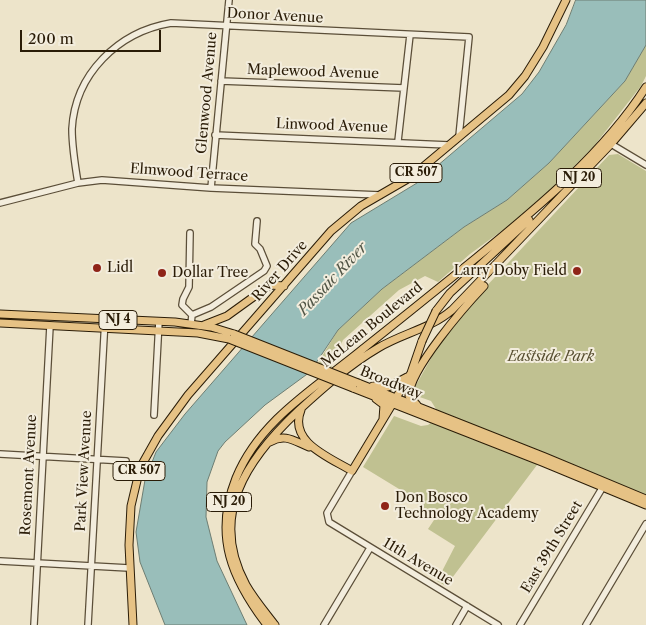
<!DOCTYPE html>
<html>
<head>
<meta charset="utf-8">
<style>
  body { margin:0 }
  #map { position:relative; width:646px; height:625px; overflow:hidden; background:#ede4ca; font-family:"Libre Caslon Text",serif }
  canvas { display:block }
  .scale { position:absolute; left:20px; top:30px; width:141px; height:22px; box-sizing:border-box; border:2px solid #2a1c07; border-top:0; padding-left:6px; font-size:15px; line-height:18px; white-space:nowrap; color:#2a1c07; -webkit-text-stroke:4px #f3eddd; paint-order:stroke }
</style>
</head>
<body>
<div id="map">
<canvas width="646" height="625"></canvas>
<div class="scale">200 m</div>
</div>
<script>
const g = document.querySelector('canvas').getContext('2d');
g.lineJoin = 'round';
function fill(path, color) { g.fillStyle = color; g.fill(path, 'evenodd'); }
function trace(path, color, width, dash) { g.strokeStyle = color; g.lineWidth = width; g.lineCap = dash ? 'butt' : 'round'; g.setLineDash(dash || []); g.stroke(path); }
function label(font, color, halo, rows, align = 'center') {
  g.font = font + ' "Libre Caslon Text",serif'; g.lineWidth = 4; g.setLineDash([]); g.textBaseline = 'middle'; g.strokeStyle = halo; g.fillStyle = color; for (const [text, x, y, turn = 0] of rows) {
    g.save(); g.translate(x, y); g.rotate((+turn || 0) * Math.PI / 180); g.textAlign = isNaN(turn) ? turn : align; if (halo) g.strokeText(text, 0, 0); g.fillText(text, 0, 0); g.restore();
  }
}
const green = new Path2D(`
  M646,45V76L641,86L594,146L533,208L470,254L438,282L425,276L399,290L343,340L331,368L318,363L338,330L382,289L464,227L507,200L549,163L625,81Z
  M618,154L646,171V495L546,453L446,586L437,581L455,546L428,529L434,520L418,511L422,503L363,467L394,416L421,426L428,425L434,420L436,409L431,401L411,394L439,344L467,307L609,155Z`);
const water = new Path2D(`
  M576,0H646V45L625,81L549,163L507,200L464,227L382,289L338,330L310,372L265,405L225,442L218,451L207,482L206,517L217,561L247,625H165L140,562L136,532L145,480L156,452L185,414L351,223L417,183L522,94L539,72L566,25Z`);
const minor = new Path2D(`
  M221,81L404,88
  M215,135L449,145
  M398,141L410,35
  M611,144L646,165
  M78,183C75,165 72,147 72,129C75,74 118,32 171,23L469,37L459,136
  M211,188L229,0
  M0,203L78,183L102,180L211,188L380,195
  M190,233L189,287L183,299L182,305L192,315
  M191,324L192,315L211,307L264,271L267,266L260,249L255,244L257,221
  M154,415L159,321
  M0,454L126,461
  M352,471L327,513L329,522L498,625
  M0,561L129,568
  M34,625L50,326
  M88,625L105,319
  M324,625L370,548
  M456,625L467,606
  M520,625L604,485
  M586,625L646,524`);
const major = new Path2D(`
  M436,311L450,293L529,220
  M0,314L175,322L211,327L234,334
  M0,323L198,333L229,339
  M204,325L227,316L270,285L284,286
  M358,383L545,457L646,499
  M373,386L388,387L407,377
  M353,388L542,462L646,505
  M376,399L384,405L383,419
  M417,405L409,396C409,370 465,306 484,286
  M301,410C288,442 329,457 352,471L411,373L422,341
  M270,442C285,433 294,441 309,447
  M133,625L129,545L131,506L140,468L158,436L188,395L331,231L361,206L411,177L509,95L525,76L543,47L566,0
  M267,625C232,579 213,536 236,478C260,419 317,387 364,348C402,318 439,288 476,258C536,209 604,153 646,87
  M275,625C265,612 254,599 246,585C208,515 247,459 298,411C322,389 349,365 378,348C403,333 430,329 452,310L611,144L646,103`);
const majorBridge = new Path2D(`
  M234,334L358,383
  M229,339L353,388
  M422,341L436,311`);
const markers = [
  [97,268,5,"#8f2418"],
  [577,271,5,"#8f2418"],
  [162,273,5,"#8f2418"],
  [385,506,5,"#8f2418"]
];
const shields = [
  [416,173,52],
  [579,178,45],
  [118,320,38],
  [139,471,52],
  [229,502,45]
];
const shieldNames = [
  ["CR 507",416,173],
  ["NJ 20",579,178],
  ["NJ 4",118,320],
  ["CR 507",139,471],
  ["NJ 20",229,502]
];
const streetNames = [
  ["Donor Avenue",275,16,3],
  ["Maplewood Avenue",313,72,2],
  ["Glenwood Avenue",207,93,-85],
  ["Linwood Avenue",332,126,2],
  ["Elmwood Terrace",189,173,4],
  ["River Drive",280,271,-49],
  ["McLean Boulevard",372,325,-39],
  ["Broadway",391,383,22],
  ["Park View Avenue",84,471,-87],
  ["Rosemont Avenue",29,475,-87],
  ["East 39th Street",552,547,-59],
  ["11th Avenue",418,562,31]
];
const poiNames = [
  ["Lidl",107,268],
  ["Larry Doby Field",567,271,"right"],
  ["Dollar Tree",172,273],
  ["Don Bosco",395,498],
  ["Technology Academy",395,514]
];
const parkNames = [
  ["Eastside Park",551,357]
];
const waterNames = [
  ["Passaic River",333,279,-47]
];
fill(green, '#c0c191');
fill(water, '#99beba');
trace(water, '#6d7d72', 1);
trace(minor, '#5b4e38', 8);
trace(major, '#2a1c07', 9);
trace(minor, '#f3eddd', 5.5);
trace(major, '#e6c285', 7);
trace(majorBridge, '#2a1c07', 9, []);
trace(majorBridge, '#e6c285', 7);
for (const [x, y, r, color] of markers) { const dot = new Path2D(); dot.arc(x, y, r, 0, 2 * Math.PI); g.fillStyle = color; g.fill(dot); trace(dot, '#f3eddd', 2); }
for (const [x, y, w] of shields) { const box = new Path2D(); box.roundRect(x - w / 2, y - 9.5, w, 19, 4); g.fillStyle = '#f3eddd'; g.fill(box); trace(box, '#2a1c07', 1); }
label('bold 12px', '#2a1c07', null, shieldNames);
label('14px', '#2a1c07', '#f3eddd', streetNames);
label('14px', '#2a1c07', '#f3eddd', poiNames, 'left');
label('italic 14px', '#574e30', '#f3eddd', parkNames);
label('italic 15px', '#515546', '#f3eddd', waterNames);
</script>
</body>
</html>
